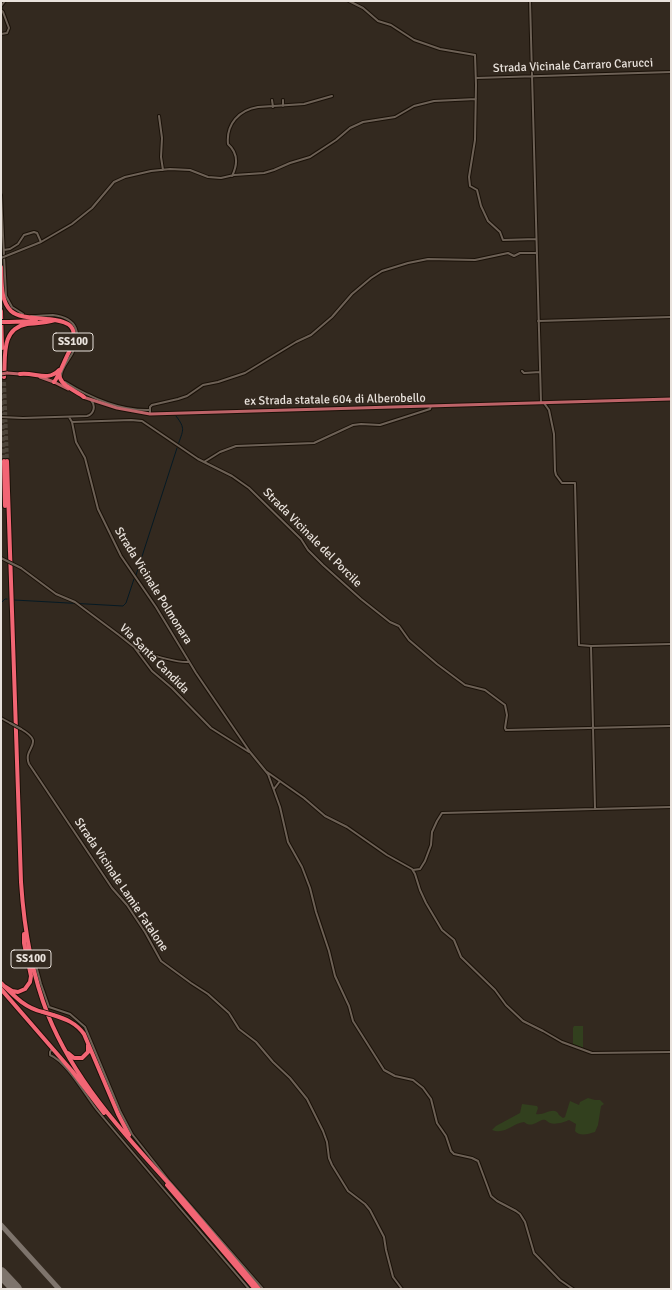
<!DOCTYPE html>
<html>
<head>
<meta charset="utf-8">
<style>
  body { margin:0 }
  #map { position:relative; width:672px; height:1290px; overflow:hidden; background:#33291f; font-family:Signika,sans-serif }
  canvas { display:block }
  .frame { position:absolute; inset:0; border:2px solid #e9e2dc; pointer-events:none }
</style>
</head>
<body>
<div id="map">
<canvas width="672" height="1290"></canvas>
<div class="frame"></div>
</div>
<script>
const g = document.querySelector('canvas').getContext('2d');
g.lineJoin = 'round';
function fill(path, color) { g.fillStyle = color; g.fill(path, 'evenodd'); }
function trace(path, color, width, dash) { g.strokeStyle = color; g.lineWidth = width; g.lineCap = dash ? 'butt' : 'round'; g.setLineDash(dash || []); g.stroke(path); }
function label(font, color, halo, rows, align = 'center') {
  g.font = font + ' Signika,sans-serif'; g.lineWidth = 3; g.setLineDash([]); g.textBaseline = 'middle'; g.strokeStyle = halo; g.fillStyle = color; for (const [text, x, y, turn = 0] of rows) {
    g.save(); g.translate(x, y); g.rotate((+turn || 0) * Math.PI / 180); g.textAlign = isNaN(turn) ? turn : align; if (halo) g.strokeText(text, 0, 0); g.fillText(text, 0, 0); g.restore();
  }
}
const green = new Path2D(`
  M574,1026H583V1050L573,1046V1028Z
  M588,1098L595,1100H600L604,1104L601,1106L598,1125L595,1132C588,1134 580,1137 575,1131L576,1124L569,1120C565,1122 555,1125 550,1123C546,1121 546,1119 542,1120C536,1122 534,1126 527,1124L524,1122C513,1123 505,1135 492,1130L496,1126L520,1113L522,1104L537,1106L538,1108L536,1114C544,1116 555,1105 559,1115L563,1118L565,1117L570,1101L579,1105L580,1102Z`);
const stream = new Path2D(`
  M176,416C186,429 183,430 178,445
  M136,575L177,448
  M14,600L123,606L126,603L134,579
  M1,603L5,599H7`);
const taxiway = new Path2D(`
  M1,1225L59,1289`);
const runway = new Path2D(`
  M1,1273L16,1289`);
const highwayTunnel = new Path2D(`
  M4,382L7,461
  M1,389L4,461`);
const minor = new Path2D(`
  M349,1L363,8L378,21L391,25L414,40L440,49L475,55L476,85L475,140L469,177L470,186L477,190L481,206L488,221L500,232L503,240L536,239
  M530,1L541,403
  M1,6L5,1
  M1,10L3,12L9,28L7,33L1,34
  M476,78L671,72
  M272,100L273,107
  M283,106V100
  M159,116L162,138L161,157L163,170
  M232,176C238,164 238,153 228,144C226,124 239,110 258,107L304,104L332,96
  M1,195L6,296L12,307L23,314
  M4,250L10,249L18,244L24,235L34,232L37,233L41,242
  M6,256L41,242L72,224L92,208L114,182L125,177L151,171L170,169L190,170L208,177L221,178L234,175L264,173L274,170L290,163L310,157L336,140L350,128L363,122L395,117L414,106L434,101L476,99
  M31,316C39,316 46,315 53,315C78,318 82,334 72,354C68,361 61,369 61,376
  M538,321L671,317
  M522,371L524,373L540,372
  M65,382C89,397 120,411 150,410
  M544,403L549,410L554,434L555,471L556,475L562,483H575L579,645L591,646L595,809
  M150,414V407L152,405L178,399L187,396L203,385L218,382L245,373L296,342L311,335L332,317L352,294L371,278L382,271L408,263L428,259L475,260L508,253L514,256L520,253H537
  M1,417L23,418L87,416C94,414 96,406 91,400
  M69,417L72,422L76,442L85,458L98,509L121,556L134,575L156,607L196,673L250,752L268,774L280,807L288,842L302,867L310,888L316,912L329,951L335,976L349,1006L353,1021L384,1070L395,1076L413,1080L423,1088L431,1099L437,1123L446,1136L451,1151L454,1154L472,1158L478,1161L491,1196L497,1201L516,1211L520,1214L525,1222L534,1253L560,1280L573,1289
  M72,422L131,420L142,421L198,459L232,476L249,488L301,539L308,550L323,565L361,599L390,622L399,626L409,640L437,664L465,685L485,690L505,705L507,715L505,728L506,730L671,726
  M204,462L220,452L236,446L314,443L353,425L361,424L380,425L430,409L431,406
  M21,568L56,594L75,602L119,635L134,647L152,671L172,688L211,728L249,752
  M591,646L671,644
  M137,650C149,654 175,663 188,662
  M1,718L10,723
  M21,729C47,744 22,747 29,764L112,888L127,905L145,932L161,961L191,983L208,994L229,1013L239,1029L256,1042L273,1062L290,1078L307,1099L323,1131L327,1142L329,1158L332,1165L348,1191L365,1204L370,1210L384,1237L386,1250L393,1277L402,1289
  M267,772L304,798L325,816L347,827L387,855L412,869L415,874L420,890L426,903L442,930L454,940L461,957L495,990L506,1005L523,1021L543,1031L562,1042L592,1053L671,1052
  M274,789L280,781
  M413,870L420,869L425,861L431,845L432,832L437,821L442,813L671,807
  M34,958L41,984L49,1007L70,1014L85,1027L120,1111L132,1134L169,1181L263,1289
  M52,1049L50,1052V1055C67,1062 85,1095 97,1110C147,1170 198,1229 249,1289`);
const major = new Path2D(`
  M7,373L20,374
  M40,377L54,382L68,389
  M83,397L117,408L150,414L671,399`);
const highway = new Path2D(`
  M1,267C2,282 0,300 11,311C28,327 92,305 69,352C65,359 58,378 54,382
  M1,311L2,348
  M9,322L36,321
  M20,374C35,372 48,382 59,370
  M59,374C60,386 75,390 84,397
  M4,377C6,357 0,329 27,324C37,323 46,323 55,320
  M4,461L5,506
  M7,461L21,882C24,928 31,972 48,1015C75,1082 125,1135 173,1188C202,1221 230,1255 259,1289
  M1,983C14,996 25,1008 43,1012
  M4,986L12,991L18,992L25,989L30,982L31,976L24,943V934
  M1,989L72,1071L104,1113
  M53,1015C66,1019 76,1023 84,1034L118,1114L129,1135
  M68,1053L74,1058H82L88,1052V1045
  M167,1185L255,1289`);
const minorBridge = new Path2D(`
  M1,258L6,256
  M1,558L21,568
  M10,723L21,729`);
const majorBridge = new Path2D(`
  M1,374L7,373`);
const highwayBridge = new Path2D(`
  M1,322H9
  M43,1012L53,1015`);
const shields = [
  [73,342,40],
  [31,959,40]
];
const shieldNames = [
  ["SS100",73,342],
  ["SS100",31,959]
];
const streetNames = [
  ["Strada Vicinale Carraro Carucci",573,66,-2],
  ["ex Strada statale 604 di Alberobello",335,400,-1],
  ["Strada Vicinale del Porcile",312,538,45],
  ["Strada Vicinale Polmonara",153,586,58],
  ["Via Santa Candida",154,659,45],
  ["Strada Vicinale Lamie Fatalone",121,885,56]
];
fill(green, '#32401e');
trace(stream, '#061a24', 1);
trace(taxiway, '#7e746c', 5);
trace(runway, '#7e746c', 12);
trace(highwayTunnel, '#4e453b', 4, [4, 2]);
trace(minor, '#1a1108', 4);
trace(major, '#1a1108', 5);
trace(highway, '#1a1108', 6);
trace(minor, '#6d6156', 2);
trace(major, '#bd6368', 3);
trace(highway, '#f26574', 4);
trace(minorBridge, '#1a1108', 4, []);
trace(majorBridge, '#1a1108', 5, []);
trace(highwayBridge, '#1a1108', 6, []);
trace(minorBridge, '#6d6156', 2);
trace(majorBridge, '#bd6368', 3);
trace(highwayBridge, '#f26574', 4);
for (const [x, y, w] of shields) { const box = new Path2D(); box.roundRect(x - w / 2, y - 9, w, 18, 3); g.fillStyle = '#33291f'; g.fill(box); trace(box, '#e9e2dc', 1); }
label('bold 11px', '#e9e2dc', null, shieldNames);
label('12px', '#e9e2dc', '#33291f', streetNames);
</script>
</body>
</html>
